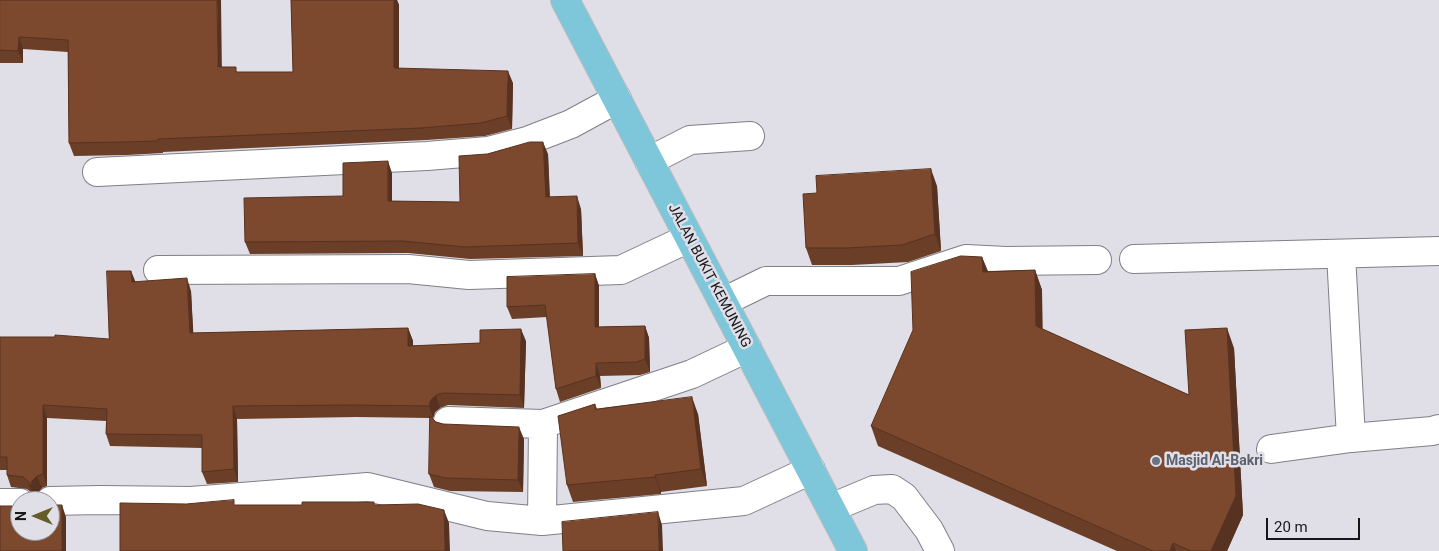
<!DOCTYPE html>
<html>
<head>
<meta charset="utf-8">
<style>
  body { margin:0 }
  #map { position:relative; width:1439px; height:551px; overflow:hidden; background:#e0dfe8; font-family:Roboto,sans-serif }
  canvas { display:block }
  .north { position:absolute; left:10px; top:491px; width:50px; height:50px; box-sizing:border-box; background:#e0dfe8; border:1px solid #8f8f95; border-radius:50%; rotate:270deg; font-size:14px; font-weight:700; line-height:20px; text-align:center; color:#161619 }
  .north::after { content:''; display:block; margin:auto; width:18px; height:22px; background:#655d29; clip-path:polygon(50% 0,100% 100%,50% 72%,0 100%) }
  .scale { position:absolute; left:1266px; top:518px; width:94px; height:22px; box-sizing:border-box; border:2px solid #161619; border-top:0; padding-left:6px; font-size:15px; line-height:18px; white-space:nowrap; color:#161619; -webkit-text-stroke:4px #e0dfe8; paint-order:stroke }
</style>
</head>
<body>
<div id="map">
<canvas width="1439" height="551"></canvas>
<div class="north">N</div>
<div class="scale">20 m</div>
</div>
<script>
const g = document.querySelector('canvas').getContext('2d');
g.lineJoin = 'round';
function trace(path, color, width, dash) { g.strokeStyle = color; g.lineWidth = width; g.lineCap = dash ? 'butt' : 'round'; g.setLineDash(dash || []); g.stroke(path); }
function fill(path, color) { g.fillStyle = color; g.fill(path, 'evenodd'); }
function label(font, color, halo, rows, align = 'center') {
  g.font = font + ' Roboto,sans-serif'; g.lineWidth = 5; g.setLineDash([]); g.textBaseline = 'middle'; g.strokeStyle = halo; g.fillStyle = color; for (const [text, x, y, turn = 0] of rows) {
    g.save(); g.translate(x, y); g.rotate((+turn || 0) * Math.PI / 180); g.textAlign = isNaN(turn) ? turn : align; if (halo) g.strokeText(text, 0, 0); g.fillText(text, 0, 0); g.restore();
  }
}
const minor = new Path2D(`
  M649,161L690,140L750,136
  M97,172L427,156L488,151L527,141L571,124L617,99
  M1341,254L1351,438
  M1134,259L1439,251
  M158,270L408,269L469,275L621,270L689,238
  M723,302L766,281H899L966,259L1006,261L1097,260
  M448,421L543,424L692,374L747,348
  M1271,449L1351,438L1432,431L1439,429
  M50,501L100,500L191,501L368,487L487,516L542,521L744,501L811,470
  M0,503H20
  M831,508L874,490L892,489L904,497L929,530L940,551
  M542,521L543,424`);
const major = new Path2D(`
  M565,0L853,551`);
const wall = new Path2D(`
  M0,0L238,72H293L291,0H397L399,5V68L513,83L512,129L485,136L426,140L163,152V153L127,155L74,156L69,143L68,52L23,49V63H0Z
  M548,154L550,197L581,209L583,256L470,259L408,253L250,254L245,242L392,173V201L460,202Z
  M937,186L941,251L908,262L852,265H812L806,248Z
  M982,257L988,271L1035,270L1042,290V329L1189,395L1234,348L1243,515L1227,551H1117L878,446L871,426Z
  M131,271L135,282L191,291L193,333L408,328L413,341V346L526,341L524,408L448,405L440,408L435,412L433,418H432L436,422L443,424L524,439L523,492L450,491L434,487L429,474L430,418L356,417L237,419L238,482L207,484L202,472V448L110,446L106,434V421L47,418V486L42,488L37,493L35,499H29L31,492L27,489L11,487L7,475V470H0V337L109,339Z
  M595,274L599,286V327L645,326L649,338L650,372L640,375L600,376L601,388L560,402L556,389L547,317L512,319L507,307Z
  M595,404L597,409L698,414L707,486L661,492V494L573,502L567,485Z`);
const shadedWall = new Path2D(`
  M217,0H221L222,79L218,67Z
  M394,0H397L399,5V81L394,68Z
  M19,37L23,49V63L18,51Z
  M508,71L513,83L512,129L507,116Z
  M543,142L548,154L550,210L546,197Z
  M388,161L392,173V213L388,201Z
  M931,169L937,186L941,251L935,234Z
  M577,196L581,209L583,256L578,243Z
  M982,257L989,276L983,272Z
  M1035,270L1042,290L1043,345L1036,326Z
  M131,271L136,283L132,282Z
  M595,274L599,286V339L595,327Z
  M187,278L191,291L194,345L190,333Z
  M645,326L649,338L650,372L645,359Z
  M408,328L413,341V358L408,346Z
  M1227,328L1234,348L1243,515L1227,551H1211Z
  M521,329L526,341L524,408L520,395Z
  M596,363L600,376L601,388L596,376Z
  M436,395L440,408L435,412L433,418L429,406L431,400Z
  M692,397L698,414L707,486L701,469Z
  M43,405L47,418V486L43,474Z
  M233,406L237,419L238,482L234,469Z
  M519,427L524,439L523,492L518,480Z
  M655,475L661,492V494L655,477Z
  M37,476L42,488L37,493L35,500L30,487L32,481Z
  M62,505L66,517V551H62Z
  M444,510L449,523L450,551H445Z
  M658,512L662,525L663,551H659Z
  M1173,543L1176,551H1170Z`);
const building = new Path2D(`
  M0,0H217L218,67H236V72H293L291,0H394V68L508,71L507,116L481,123L421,128L158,139V141L123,142L69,143L68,40L19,37L18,51L0,50Z
  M530,142H543L546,197L577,196L578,243L465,247L403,241L245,242L244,198L343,196V163L388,161V201L460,202L459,156L487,154Z
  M931,169L935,234L902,245L846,248H806L803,194L817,193L816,176Z
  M961,256L982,257L983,272L1035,270L1036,326L1189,395L1185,330L1227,328L1236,496L1211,551H1191L1173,543L1170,551H1153L871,426L913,330L911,272Z
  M107,271H131L132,282L187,278L190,333L408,328V346L480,343V330L521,329L520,395L443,393L436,395L431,400L429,406L351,405L233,406L234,469L202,472V435L106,434L107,409L43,405V474L37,476L32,481L30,487L29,482L23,477L7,475V457H0V337H55V335L109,339Z
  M595,274V327L645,326V359L636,362L596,363V376L556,389L545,305L507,307V277Z
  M692,397L701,469L655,475V477L567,485L558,416L595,404V409Z
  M430,416L436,422L443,424L519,427L518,480L445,478L429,474Z
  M31,492L32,497L38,501H26L29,499Z
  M234,500V505H302V502H374V505L418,504L444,510L445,551H120V503L186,504Z
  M20,505V531H50V505H62V551H0V506H15Z
  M658,512L659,551H563L562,522Z`);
const markers = [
  [1156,461,5,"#6b7280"]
];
const streetNames = [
  ["JALAN BUKIT KEMUNING",709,276,62]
];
const worshipNames = [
  ["Masjid Al-Bakri",1166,461]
];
trace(minor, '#7f7f87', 30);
trace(major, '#bebebf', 30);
trace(minor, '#fff', 28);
trace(major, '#7ec6d9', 28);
fill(wall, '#6b3e28');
fill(shadedWall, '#573220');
fill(building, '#7c482e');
trace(building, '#573220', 1);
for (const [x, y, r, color] of markers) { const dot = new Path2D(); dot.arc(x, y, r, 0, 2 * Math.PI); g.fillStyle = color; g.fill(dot); trace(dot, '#e0dfe8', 2); }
label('14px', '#161619', '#e0dfe8', streetNames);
label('bold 14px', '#5b616d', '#e0dfe8', worshipNames, 'left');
</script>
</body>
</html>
